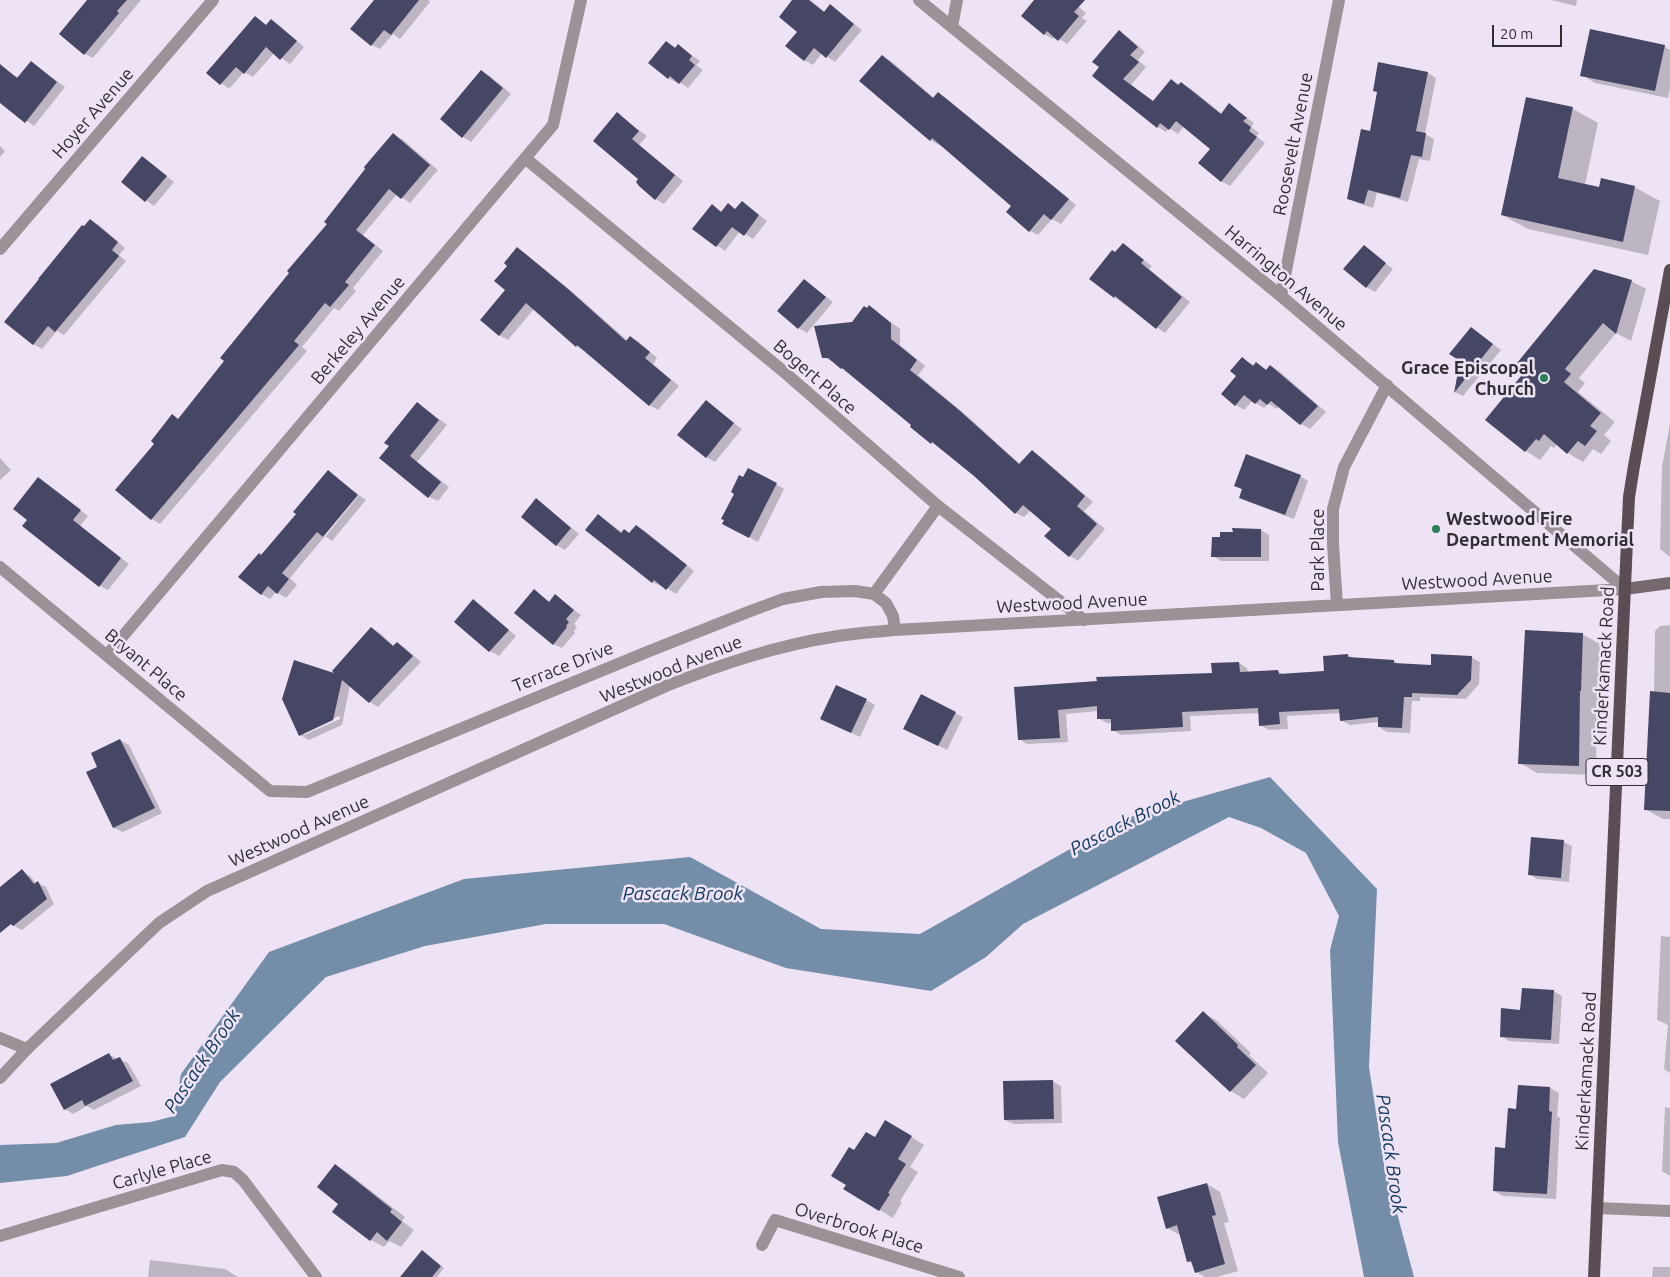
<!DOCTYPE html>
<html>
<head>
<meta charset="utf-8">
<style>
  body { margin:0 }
  #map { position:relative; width:1670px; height:1277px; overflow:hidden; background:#eee3f4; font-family:Ubuntu,sans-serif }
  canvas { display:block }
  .scale { position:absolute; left:1492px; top:25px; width:70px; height:22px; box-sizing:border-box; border:2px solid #322e34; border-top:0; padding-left:6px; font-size:15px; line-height:18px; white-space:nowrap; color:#322e34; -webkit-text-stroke:4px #eee3f4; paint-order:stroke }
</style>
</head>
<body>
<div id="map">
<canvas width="1670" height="1277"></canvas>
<div class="scale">20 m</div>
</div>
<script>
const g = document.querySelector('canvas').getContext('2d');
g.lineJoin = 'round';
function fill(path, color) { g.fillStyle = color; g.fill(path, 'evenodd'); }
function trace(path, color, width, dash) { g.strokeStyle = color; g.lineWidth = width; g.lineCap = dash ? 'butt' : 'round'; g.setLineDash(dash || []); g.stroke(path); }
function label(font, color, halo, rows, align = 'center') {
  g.font = font + ' Ubuntu,sans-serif'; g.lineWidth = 5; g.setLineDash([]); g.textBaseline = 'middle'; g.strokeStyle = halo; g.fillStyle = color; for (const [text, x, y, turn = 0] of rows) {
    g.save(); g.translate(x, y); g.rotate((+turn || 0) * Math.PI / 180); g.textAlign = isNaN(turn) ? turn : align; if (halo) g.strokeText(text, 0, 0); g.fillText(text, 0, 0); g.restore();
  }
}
const water = new Path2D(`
  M1270,777L1377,889L1369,1067L1384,1164L1414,1277H1364L1338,1142L1330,950L1339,916L1306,853L1261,828L1229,817L1023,924L986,957L931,991L786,968L664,924H546L425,946L326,977L220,1082L185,1137L67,1176L0,1183V1145L56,1143L116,1125L151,1122L174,1116L181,1074L269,952L464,879L690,857L821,929L920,934L1123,819Z`);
const shadow = new Path2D(`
  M89,0H141L93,58L85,54Z
  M376,0H428L430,2L400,39L393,34L380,49L372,45Z
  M794,0H810L825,12L830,6L862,30L835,62L822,53L813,65L804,60Z
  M1036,0H1071L1086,13L1082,18L1087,21L1067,44L1055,36L1053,39L1044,34Z
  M1551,0H1577L1576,6Z
  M255,18L267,26L271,21L280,26L304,47L290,64L274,53L253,77L244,72L229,89L208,73Z
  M1119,32L1128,37L1145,52L1138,60L1146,67L1131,85L1154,102L1171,81L1190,88L1222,114L1229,105L1254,123L1251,127L1259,133L1256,136L1265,143L1230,186L1221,181L1212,148L1184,126L1178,134L1169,128L1166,132L1158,127L1094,76Z
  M666,42L676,48L678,45L700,61L696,65L703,70L688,88L678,81L677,83L668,78Z
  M1664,46L1670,50V89L1668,98L1595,83L1582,75Z
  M882,56L891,61L934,98L938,94L946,98L1076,205L1061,224L1052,219L1038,235L1030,231L1013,206L940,143L939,145L930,140Z
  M31,62L65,87L34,126L0,102V76L5,70L19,78Z
  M482,71L490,76L511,94L471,142L463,137Z
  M1428,73L1436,78L1425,134L1434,139L1430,161L1419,159L1408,202L1377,193L1373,208L1357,203L1348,198L1371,132L1378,93L1374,90Z
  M1527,99L1573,109L1598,123L1585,185L1600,188L1634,187L1660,201L1648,255L1528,229L1502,215Z
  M617,114L647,136L639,145L683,181L664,204L655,199Z
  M393,135L402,139L438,170L410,203L397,194L363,235L383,251L353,288L356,291L339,311L334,308L302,347L307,351L160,524L152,519L117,490L155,444L173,416L179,420L226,361Z
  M0,146L5,151L0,157Z
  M142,157L174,182L154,206L122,182Z
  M728,205L736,210L750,208L767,221L753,239L740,231L725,251L694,229L712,206L722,212Z
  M90,220L99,225L125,248L119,255L126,261L64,335L57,331L42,349L33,344L84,228Z
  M1123,245L1152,266L1149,269L1190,302L1165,333L1114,297L1116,254Z
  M1364,247L1393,269L1375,292L1366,287Z
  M518,249L526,254L576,295L628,341L631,337L639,342L657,358L653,364L679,386L658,410L649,405L585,351L576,346L534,309L508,340L499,335L509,266Z
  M805,281L833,302L807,333L799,328Z
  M1631,281L1646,289L1631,341L1616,333L1579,378L1585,383L1578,392L1615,422L1604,435L1611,441L1601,454L1593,449L1583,462L1568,453L1557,444L1554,448L1551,446L1540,460L1526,451L1487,420Z
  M870,307L900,329V345L925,366L918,375L967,416L1021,465L1032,452L1041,457L1093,502L1084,511L1105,529L1078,561L1070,556L1046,536L1052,528L1031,510L1024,517L1016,513L975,475L932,442L849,373L834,362L823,357L853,323Z
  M1471,328L1501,350L1463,396L1455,392L1461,361Z
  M1243,359L1255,366L1257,364L1267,370L1271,366L1279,371L1326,412L1310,429L1301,424L1279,406L1277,409L1268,404L1264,408L1252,401L1244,410L1236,405L1223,394L1238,376Z
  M706,402L742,429L715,462L706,457Z
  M418,403L447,425L417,462L449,487L438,501L429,497L381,458Z
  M1670,424V557L1660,549L1662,467Z
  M0,458L11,470L0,480Z
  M328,472L358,494L322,537H325L359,495L366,500L332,541L325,536L290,578L297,585L286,598L276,592L270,599L261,594V556L298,514Z
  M1300,476L1308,481L1294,519L1249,502L1241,497L1243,490L1236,486Z
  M39,479L88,516L80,526L129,564L108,590L100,586L29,519Z
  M776,484L784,489L758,542L732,528Z
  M536,500L544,505L579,534L565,550L556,545Z
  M598,515L623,533L630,534L636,526L645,531L694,571L676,594L662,585L661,586L652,582Z
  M1261,530L1269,535V561H1221L1213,556Z
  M534,591L550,602L555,596L581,615L574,624L577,627L574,631L575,633L562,648L553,644Z
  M473,601L481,606L516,636L499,656L490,651L455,621Z
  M1670,625V819H1663L1645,809L1654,693L1655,631L1660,626Z
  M371,628L380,633L394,646L397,643L405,648L421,662L378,707L370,702L350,685L342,725L309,740L300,735ZM339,716L340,719L304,735V733Z
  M1582,634L1600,644L1598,700H1597L1596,775L1537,773L1520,763Z
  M1348,655L1355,659L1394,661L1399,664L1432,666L1471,657L1480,662L1479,684L1466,699L1420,697V701H1412L1410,733L1387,732L1379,727V722L1350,725L1341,720V713L1287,716L1288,729L1269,730L1260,725L1259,713L1190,716L1191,731L1121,735L1113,730L1112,723H1107L1098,718V711L1066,714L1068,742L1027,744L1019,739L1016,688L1213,674L1239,663L1247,668L1248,673L1277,671L1285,675L1325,673Z
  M866,700L875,705L860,737L830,723Z
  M955,713L963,717L947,750L913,733Z
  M120,740L129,745L162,813L123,832L114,828L88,773L99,767Z
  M1564,842L1572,846L1569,882L1537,879L1529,874Z
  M22,871L30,876L37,884L38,883L46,887L54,904L22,930L10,924L0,912V891Z
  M1661,936L1670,937V1073L1664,1069L1668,1025L1657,1020Z
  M1553,991L1562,996L1559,1044L1509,1041L1501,1036L1522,1011Z
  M1203,1013L1216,1020L1251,1053L1249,1055L1268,1073L1244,1099L1231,1091L1176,1041Z
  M109,1055L128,1063L141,1086L94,1110L87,1106L73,1114L65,1109Z
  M1052,1081L1061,1086L1062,1123L1014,1124L1005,1120Z
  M1519,1086L1550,1088L1559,1093L1557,1116L1560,1118L1556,1199L1503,1196L1494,1191L1518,1110Z
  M1665,1107L1670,1108V1176L1662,1171Z
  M899,1129L924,1145L910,1167L918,1172L900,1201L902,1202L893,1218L845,1189L847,1185L855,1152L875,1139Z
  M335,1165L348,1173L405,1217L402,1221L414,1230L401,1247L389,1241L384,1247L371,1240L340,1204Z
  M1207,1184L1220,1192L1229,1222L1224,1223L1238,1271L1217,1277H1205L1196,1272L1193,1264L1188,1261L1180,1235L1167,1228Z
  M426,1254L444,1268L437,1277H406Z
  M150,1260L225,1269L238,1277H148Z
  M1653,1267H1670V1277H1652Z`);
const building = new Path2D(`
  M87,0H127L117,11L119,13L84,55L59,34Z
  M374,0H419L391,35L384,30L371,46L350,29Z
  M792,0H809L824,12L830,4L854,24L826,58L814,48L804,61L785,46L797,32L779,17Z
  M1034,0H1085L1074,12L1079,16L1058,41L1047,31L1044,35L1021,16Z
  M255,16L266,25L271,19L297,41L280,60L266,47L244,74L236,67L220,85L206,73Z
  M1590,29L1665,45L1655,91L1580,76Z
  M1119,30L1138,47L1130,55L1139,62L1123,79L1153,101L1171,79L1178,85L1181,82L1221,114L1229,103L1247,118L1243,121L1251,127L1249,131L1257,137L1221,182L1198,163L1210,149L1176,121L1169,130L1160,123L1157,128L1092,76L1099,67L1092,62Z
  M666,41L675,48L678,44L692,56L689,60L695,65L679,84L670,76L668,79L648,63Z
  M882,55L933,98L938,92L1069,199L1051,220L1044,214L1029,232L1006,212L1011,206L932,138L930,141L859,81Z
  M31,61L57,82L25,123L0,103V64L17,78Z
  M1378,62L1428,72L1416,131L1426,133L1422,157L1411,155L1400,198L1368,190L1364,204L1347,199L1361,129L1370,131L1377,92L1373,91Z
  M481,70L503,88L462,138L440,119Z
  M1526,97L1573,107L1558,178L1599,187L1601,178L1635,186L1623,242L1501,215Z
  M617,112L639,131L632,139L675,175L655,200L639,186L636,182L638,179L593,141Z
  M393,133L430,165L401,199L389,189L356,230L375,245L345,282L349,285L330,307L325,303L294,341L299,345L151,520L115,490L154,444L151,441L172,414L178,419L224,361L220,358L289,273L287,271L327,224L324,222L365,169L364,167Z
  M142,156L167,176L145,202L121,182Z
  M742,201L759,215L744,236L732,227L716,247L692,229L712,204L721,212L728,203L735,209Z
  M90,219L118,242L112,250L119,256L55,332L48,326L33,345L4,322L39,279H38L82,225L84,226Z
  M1123,243L1144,260L1141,263L1182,297L1156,329L1115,296L1114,298L1089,279L1112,250L1115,252Z
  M1364,245L1386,263L1366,288L1343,269Z
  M517,247L568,289L626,341L630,336L650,352L645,358L671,380L649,406L577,345L576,347L526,303L499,336L480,320L505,290L494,281L507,266L504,263Z
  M1594,269L1632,280L1616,334L1603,323L1565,369L1571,374L1564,382L1601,413L1590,426L1597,431L1585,446L1578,441L1567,454L1544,434L1539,441L1536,439L1525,452L1485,420L1526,370L1517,363Z
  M804,279L826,297L798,329L777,311Z
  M869,305L891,323V339L917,360L910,370L959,410L1019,464L1032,450L1085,496L1077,506L1097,524L1069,557L1044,536L1051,529L1023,505L1015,514L974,476L932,442L931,444L910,427L911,425L842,368L841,369L828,358H822L814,326L852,322L864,306L867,308Z
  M1471,327L1493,344L1454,393L1460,361L1449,354Z
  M1242,357L1253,366L1256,362L1266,370L1270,365L1318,406L1300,425L1271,401L1267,405L1260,399L1255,404L1244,395L1235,406L1221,394L1236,376L1230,371Z
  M706,400L734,423L706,458L677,435Z
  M417,402L439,420L410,456L441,482L428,498L379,458L389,446L384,443Z
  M1246,454L1301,475L1285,515L1239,498L1242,489L1234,486Z
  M748,468L777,483L749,538L722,524L724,520L721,519L734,494L731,492L739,475L743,477Z
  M328,470L358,495L323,537L317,532L282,573L289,579L277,594L268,586L261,595L238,577L259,553L261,555L296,514L293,512Z
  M38,477L81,510L73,520L121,558L99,587L22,526L27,520L13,509Z
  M536,498L571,528L556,546L521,517Z
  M598,514L621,533L624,529L629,533L636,525L687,565L666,590L654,580L652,583L585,530Z
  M1232,528L1261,529V557H1211L1212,537H1220V532H1233Z
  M534,589L549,602L555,594L574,610L566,619L569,622L566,626L567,627L553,645L514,613Z
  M473,599L509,630L489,652L454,622Z
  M371,627L393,646L397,642L413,656L369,703L342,680L333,720L299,736L282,699L294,660L334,673L332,671Z
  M1525,630L1583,633L1581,691H1580L1579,766L1518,764Z
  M1348,654V657L1394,660V663L1431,665V654L1472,656L1471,680L1457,695L1412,693V697H1404L1402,728L1378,727V717L1340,721L1339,709L1279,712L1280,724L1259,726L1258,708L1182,712L1183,727L1111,731V719H1097V706L1058,710L1060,738L1018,740L1014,687L1097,681L1096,677L1212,673L1211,663L1239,662L1240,672L1278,670L1279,674L1324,671L1323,656Z
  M836,685L867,699L851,733L820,719Z
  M1650,691L1670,693V811L1644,810Z
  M921,694L956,712L938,746L903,729Z
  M120,739L155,808L113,828L86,772L97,767L91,753Z
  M1531,837L1564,840L1561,878L1528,875Z
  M22,869L34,884L38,881L47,899L13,926L11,924L0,933V887Z
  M1522,988L1554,990L1551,1040L1500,1037L1501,1008L1520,1010Z
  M1203,1011L1238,1045L1237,1047L1256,1065L1230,1092L1175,1041Z
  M109,1053L113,1060L120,1057L133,1081L85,1106L82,1100L64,1110L50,1084Z
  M1053,1080L1054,1119L1004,1120L1003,1081Z
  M1518,1085L1550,1087L1549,1111L1552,1112L1547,1194L1493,1191L1495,1147L1505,1148L1508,1108L1516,1109Z
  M885,1120L912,1136L898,1159L906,1164L888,1193L890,1194L879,1211L843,1189L846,1185L831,1176L849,1147L854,1150L866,1132L875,1137Z
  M335,1164L392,1209L390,1212L402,1222L387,1241L377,1232L370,1241L332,1212L338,1204L317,1187Z
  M1207,1183L1216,1215L1212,1216L1225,1264L1195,1273L1191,1261L1187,1262L1177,1225L1166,1229L1157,1197Z
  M422,1250L441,1266L432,1277H400Z`);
const minor = new Path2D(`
  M952,27L957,0
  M525,158L783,371L938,506L1084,620
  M0,249L213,0
  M1281,296L1339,0
  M0,567L270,791L307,792L647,652L748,612L783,599L821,592L855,591L874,594L886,603L893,616L895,630
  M874,594L938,506
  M107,655L553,125L581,0
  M0,1038L27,1049
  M1597,1208L1670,1211
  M0,1236L222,1170L234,1172L243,1180L316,1277
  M762,1245L775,1220L959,1277`);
const tertiary = new Path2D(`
  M919,0L1281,296L1625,589
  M1337,605L1333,544V509L1344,467L1387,385
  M0,1078L27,1049L159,923L207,891L666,686C722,664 778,645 838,636C857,633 876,632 895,630L1625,589`);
const secondary = new Path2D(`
  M1625,589L1670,583`);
const primary = new Path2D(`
  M1594,1277L1629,497L1634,466L1670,270`);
const markers = [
  [1544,378,5,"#2b8154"],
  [1436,529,5,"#2b8154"]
];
const shields = [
  [1617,772,62]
];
const shieldNames = [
  ["CR 503",1617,772]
];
const streetNames = [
  ["Hoyer Avenue",93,113,-49],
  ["Roosevelt Avenue",1293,144,-79],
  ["Harrington Avenue",1286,278,40],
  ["Berkeley Avenue",358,330,-50],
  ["Bogert Place",815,377,41],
  ["Park Place",1318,550,-90],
  ["Westwood Avenue",1477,580,-3],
  ["Westwood Avenue",1072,603,-3],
  ["Bryant Place",146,665,40],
  ["Kinderkamack Road",1604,666,-87],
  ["Terrace Drive",563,667,-22],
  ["Westwood Avenue",671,669,-22],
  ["Westwood Avenue",299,831,-24],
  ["Kinderkamack Road",1586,1071,-87],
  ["Carlyle Place",162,1170,-16],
  ["Overbrook Place",859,1228,17]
];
const poiNames = [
  ["Grace Episcopal",1534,368],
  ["Church",1534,389],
  ["Westwood Fire",1446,519,"left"],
  ["Department Memorial",1446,540,"left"]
];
const waterNames = [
  ["Pascack Brook",1125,823,-27],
  ["Pascack Brook",683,894],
  ["Pascack Brook",202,1061,-56],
  ["Pascack Brook",1391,1154,82]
];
fill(water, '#748da9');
fill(shadow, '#0003');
fill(building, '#464765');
trace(minor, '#9a9296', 12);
trace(tertiary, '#9a9296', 12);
trace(secondary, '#75696f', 12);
trace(primary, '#5b4d54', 12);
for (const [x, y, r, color] of markers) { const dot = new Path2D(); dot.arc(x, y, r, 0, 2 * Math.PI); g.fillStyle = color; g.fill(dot); trace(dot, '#eee3f4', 2); }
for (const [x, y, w] of shields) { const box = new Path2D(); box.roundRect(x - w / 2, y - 13.5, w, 27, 4); g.fillStyle = '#eee3f4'; g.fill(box); trace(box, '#322e34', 1); }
label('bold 16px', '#322e34', null, shieldNames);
label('18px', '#322e34', '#eee3f4', streetNames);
label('bold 18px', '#322e34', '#eee3f4', poiNames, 'right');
label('italic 19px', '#143b62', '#eee3f4', waterNames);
</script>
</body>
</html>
